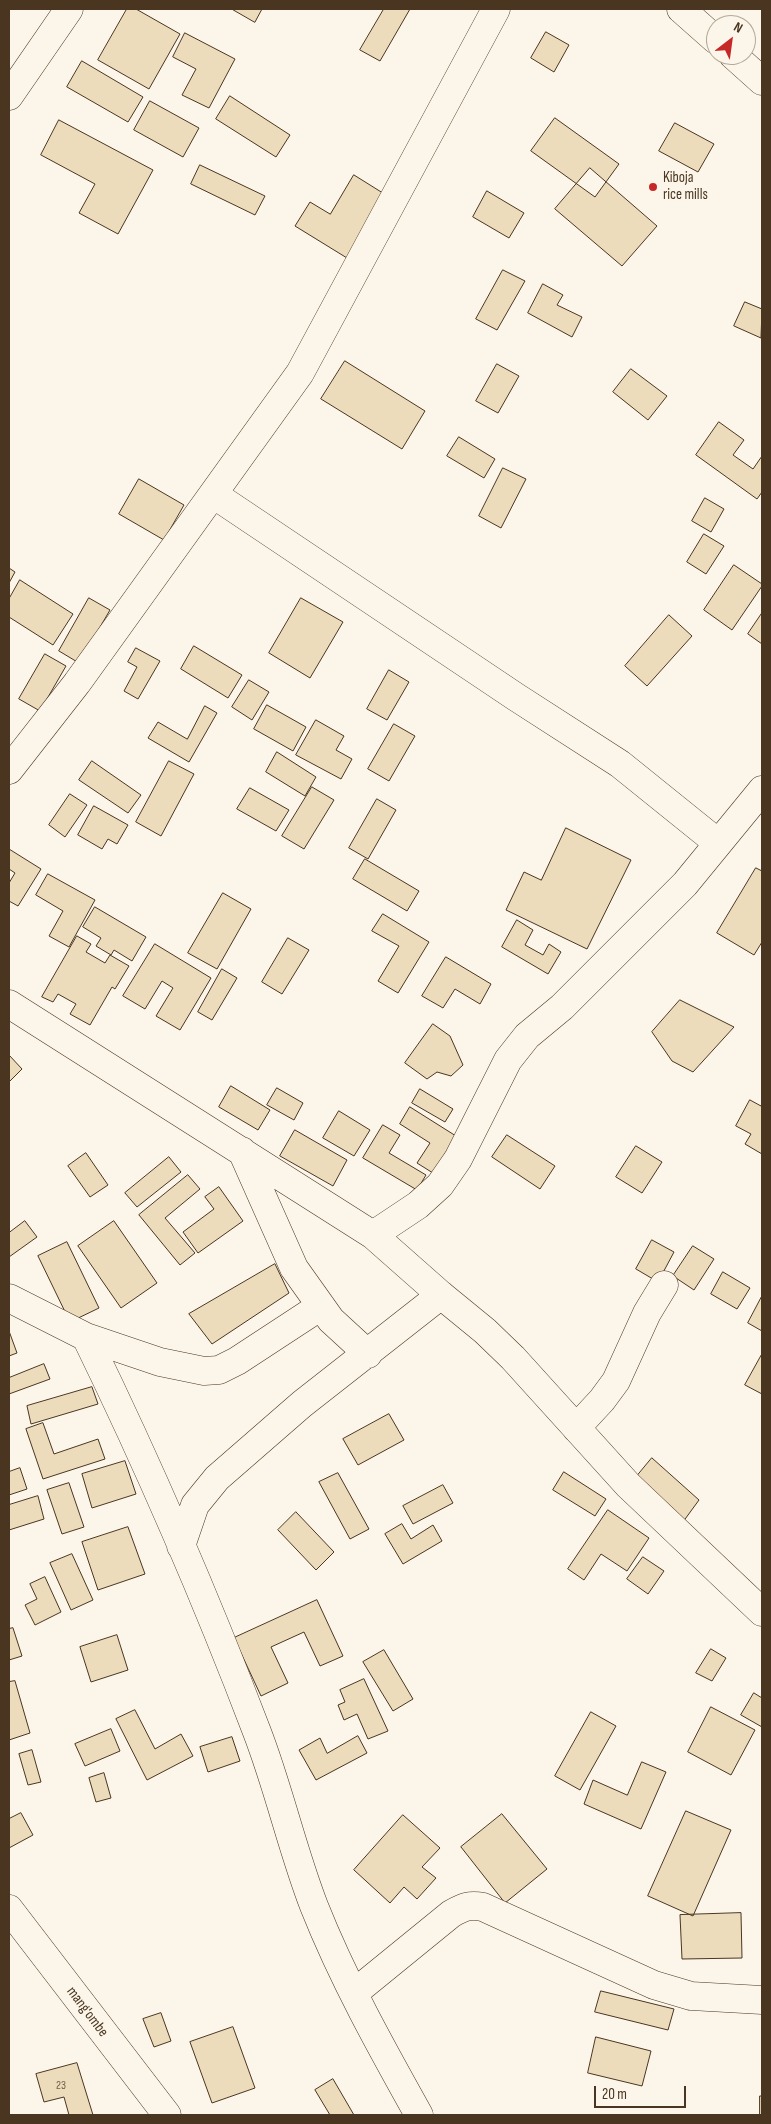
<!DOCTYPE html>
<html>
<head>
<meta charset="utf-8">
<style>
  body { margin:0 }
  #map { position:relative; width:771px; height:2124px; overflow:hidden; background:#fbf6e9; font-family:"Sofia Sans Condensed",sans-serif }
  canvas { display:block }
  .frame { position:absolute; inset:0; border:10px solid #4a3520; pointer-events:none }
  .north { position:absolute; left:706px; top:15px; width:50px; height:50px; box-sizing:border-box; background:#fbf6e9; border:1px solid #b4a999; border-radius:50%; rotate:30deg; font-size:14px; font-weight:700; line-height:20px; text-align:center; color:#4a3520 }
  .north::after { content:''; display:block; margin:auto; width:18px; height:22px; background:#c62828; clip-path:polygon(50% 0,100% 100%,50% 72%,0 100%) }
  .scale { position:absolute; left:594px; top:2086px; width:92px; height:22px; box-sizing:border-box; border:2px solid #4a3520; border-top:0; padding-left:6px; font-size:15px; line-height:18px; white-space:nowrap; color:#4a3520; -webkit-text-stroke:4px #fbf6e9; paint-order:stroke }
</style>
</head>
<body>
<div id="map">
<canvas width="771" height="2124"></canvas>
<div class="frame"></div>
<div class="north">N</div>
<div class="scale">20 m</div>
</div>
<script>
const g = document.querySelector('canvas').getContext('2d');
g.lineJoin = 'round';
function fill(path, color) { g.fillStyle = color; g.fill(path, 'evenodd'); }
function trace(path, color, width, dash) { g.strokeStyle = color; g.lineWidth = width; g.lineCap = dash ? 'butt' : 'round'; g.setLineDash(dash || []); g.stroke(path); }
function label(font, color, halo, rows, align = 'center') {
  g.font = font + ' "Sofia Sans Condensed",sans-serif'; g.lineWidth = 4; g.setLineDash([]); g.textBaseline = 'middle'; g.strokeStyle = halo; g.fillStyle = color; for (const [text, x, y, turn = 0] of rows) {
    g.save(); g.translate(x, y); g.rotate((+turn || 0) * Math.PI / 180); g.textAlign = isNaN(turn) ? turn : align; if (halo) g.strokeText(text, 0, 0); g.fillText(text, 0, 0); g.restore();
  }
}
const building = new Path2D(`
  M127,9H136L180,34L149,89L98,60Z
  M232,9H262L255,22Z
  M384,9H410L380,61L360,50Z
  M546,32L569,45L554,72L531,58Z
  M185,33L235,59L209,108L182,95L196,69L173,57Z
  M82,61L143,97L128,122L67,87Z
  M230,96L290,135L276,157L216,119Z
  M150,101L199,128L183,157L134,130Z
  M555,118L619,164L595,197L531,151Z
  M59,120L153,170L118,234L79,213L95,184L41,155Z
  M675,123L714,144L698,172L659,151Z
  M200,165L265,196L255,215L191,184Z
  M590,168L657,226L622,266L555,209Z
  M354,175L386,195L347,258L295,226L310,202L330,214Z
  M487,191L524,213L509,238L473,217Z
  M503,270L525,281L497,330L476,319Z
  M543,284L563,295L557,305L582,317L572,337L528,313Z
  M745,302L762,309L761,338L734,326Z
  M345,361L425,411L402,449L321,399Z
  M497,364L519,376L498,413L476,401Z
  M631,369L667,396L648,420L613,392Z
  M719,422L744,440L733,455L753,469L762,456V492L757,499L696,455Z
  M459,437L495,459L484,478L447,456Z
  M503,468L526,479L501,528L479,516Z
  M139,479L184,505L164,540L119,514Z
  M705,498L724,509L711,532L692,521Z
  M704,534L724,546L706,574L687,562Z
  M734,565L762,584V586L732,630L704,610Z
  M9,568L15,572L9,583Z
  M20,580L73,614L53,645L9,617V599Z
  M89,598L110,610L79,663L59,651Z
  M301,598L343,622L310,678L269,653Z
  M762,613V644L748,634Z
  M669,615L692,636L647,686L625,666Z
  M194,646L242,675L228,698L181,669Z
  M136,648L160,661L138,699L124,691L137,667L128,662Z
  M45,654L66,666L40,711L19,699Z
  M389,670L409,682L387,720L367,709Z
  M249,680L269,692L252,720L232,707Z
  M267,705L306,727L293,751L254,729Z
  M205,706L217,713L189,762L148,738L158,722L187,739Z
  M316,720L344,736L336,750L352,759L341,779L296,755Z
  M394,724L415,736L389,781L368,769Z
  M277,752L316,777L305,796L266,772Z
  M92,761L141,795L128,813L79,780Z
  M169,761L194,774L161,836L136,822Z
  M312,787L334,800L304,849L282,836Z
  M250,788L289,810L276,831L237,809Z
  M70,794L87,805L65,837L49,825Z
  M377,799L396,810L368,859L349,848Z
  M94,806L128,825L117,844L108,839L102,849L78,835Z
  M566,828L631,860L587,949L506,910L524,872L541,880Z
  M9,849L41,869L18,906L9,901V883L15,873L9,869Z
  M365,859L419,891L407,911L353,879Z
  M756,868L762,871V942L754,955L717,933Z
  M48,874L95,900L69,947L49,936L63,911L36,895Z
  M223,893L251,909L217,969L188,953Z
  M95,907L146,937L132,961L114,950L111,955L96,946L101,938L83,927Z
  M383,914L429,942L398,993L378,981L399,946L372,931Z
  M517,920L533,930L525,945L543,955L549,944L561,952L548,974L502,947Z
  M77,936L91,944L86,952L105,963L110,955L129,966L115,989L112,987L90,1025L70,1014L76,1004L58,994L53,1002L42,997Z
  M288,938L309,950L282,994L262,982Z
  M155,944L211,978L180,1030L156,1016L173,988L162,981L145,1009L123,996Z
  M446,957L491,984L480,1004L455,989L443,1008L422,996Z
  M222,969L237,978L212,1020L198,1012Z
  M680,1000L734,1027L693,1072L672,1061L652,1032Z
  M433,1024L450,1036L463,1065L451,1076L437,1072L427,1079L405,1063Z
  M9,1055L22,1069L9,1082Z
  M231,1086L270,1110L258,1130L219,1107Z
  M277,1088L303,1103L294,1120L267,1105Z
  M420,1089L453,1109L445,1122L412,1103Z
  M750,1100L761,1106L762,1103V1154L745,1144L751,1134L736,1126Z
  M410,1107L456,1136L433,1173L417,1163L430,1143L400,1124Z
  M339,1111L370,1130L354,1156L323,1138Z
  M383,1125L400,1135L389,1153L426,1175L417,1190L363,1158Z
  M295,1130L347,1160L333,1186L280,1156Z
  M507,1135L555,1166L540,1189L492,1157Z
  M636,1146L662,1162L642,1193L616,1177Z
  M86,1153L108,1185L90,1197L68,1166Z
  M169,1157L181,1172L137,1207L125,1193Z
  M188,1175L200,1189L165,1218L195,1253L180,1265L139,1215Z
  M219,1187L243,1221L198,1253L183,1232L214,1209L205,1197Z
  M25,1221L37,1237L9,1257V1233Z
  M114,1221L157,1283L121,1308L78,1246Z
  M652,1240L674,1252L658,1282L636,1269Z
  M67,1242L99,1308L70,1322L38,1256Z
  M693,1246L714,1259L694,1290L673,1276Z
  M275,1264L289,1293L212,1344L189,1314Z
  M723,1272L750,1288L737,1309L711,1294Z
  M762,1296V1331L748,1323Z
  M9,1331L17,1353L9,1356Z
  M762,1354V1394L745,1385Z
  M44,1364L50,1379L9,1394V1378Z
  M92,1387L98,1404L31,1424L27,1406Z
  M389,1414L404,1440L358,1465L343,1439Z
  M43,1423L54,1454L98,1439L105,1459L43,1479L26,1429Z
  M652,1458L699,1500L680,1526L633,1481Z
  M125,1461L136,1494L92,1508L82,1474Z
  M20,1468L27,1489L9,1495V1472Z
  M564,1472L606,1499L595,1516L553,1490Z
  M338,1473L369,1529L350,1539L319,1482Z
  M69,1483L84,1527L62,1534L47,1490Z
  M443,1485L453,1503L413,1524L403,1506Z
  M38,1496L44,1519L9,1530V1505Z
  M608,1510L649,1538L627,1571L601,1554L584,1580L568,1569Z
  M296,1512L334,1552L316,1570L278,1530Z
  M402,1524L411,1539L433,1525L442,1541L403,1564L385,1534Z
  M128,1527L145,1574L98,1590L82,1542Z
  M72,1554L93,1600L71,1610L50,1563Z
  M643,1557L664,1571L648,1594L627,1579Z
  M45,1577L61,1612L35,1625L25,1605L37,1599L30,1584Z
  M317,1600L343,1656L320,1666L304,1632L271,1647L288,1683L261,1696L234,1638Z
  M13,1628L22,1656L9,1660V1629Z
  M117,1635L128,1670L91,1682L80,1647Z
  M711,1649L726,1658L712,1681L696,1673Z
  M384,1650L413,1699L393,1711L363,1662Z
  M364,1679L388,1731L368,1739L357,1714L344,1720L338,1705L345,1702L340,1690Z
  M15,1681L30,1733L9,1740V1682Z
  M754,1693L762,1698V1727L741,1715Z
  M711,1707L755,1730L731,1775L688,1752Z
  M135,1710L155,1749L181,1734L193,1756L147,1780L116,1719Z
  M591,1712L616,1726L580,1790L555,1776Z
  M111,1729L120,1751L85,1766L75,1744Z
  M358,1736L367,1753L316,1780L299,1750L320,1738L327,1753Z
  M232,1737L240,1761L208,1772L200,1747Z
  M32,1750L41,1782L28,1785L19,1754Z
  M642,1762L666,1772L641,1829L584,1804L593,1780L627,1795Z
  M104,1773L111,1798L96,1802L89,1778Z
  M686,1811L731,1830L693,1916L648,1896Z
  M21,1813L33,1835L9,1848V1819Z
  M502,1814L547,1869L505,1903L461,1847Z
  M403,1815L440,1848L422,1867L436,1878L417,1899L404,1887L390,1903L354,1870Z
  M741,1913L742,1958L682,1959L680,1915Z
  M601,1991L674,2009L668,2030L595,2012Z
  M161,2013L171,2041L154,2047L143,2019Z
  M233,2027L255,2088L212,2103L190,2042Z
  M596,2037L651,2051L642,2086L588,2073Z
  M77,2063L93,2115H69L64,2097L44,2102L36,2074Z
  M333,2079L354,2115H330L315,2090Z
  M760,2096H762V2115H760Z`);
const minor = new Path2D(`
  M9,96L69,9
  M213,494L516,697L620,764L718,843
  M9,770L77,683L300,373L496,9
  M9,1004L373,1235L441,1295L485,1331L513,1358L628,1485L762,1612
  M242,1151L294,1268L331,1320L368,1354
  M373,1235L418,1205L440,1185L458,1159L508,1060L527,1036L562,1007L685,884L762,790
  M9,1298L86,1337L160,1362L204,1371L219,1370L237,1361L321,1306
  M86,1337C149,1466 206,1598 257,1732C279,1789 292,1849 314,1906C343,1979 381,2047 419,2115
  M576,1428L602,1400L616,1381L647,1313L664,1285
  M181,1546L195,1505L217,1478L302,1404L441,1295
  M9,1909L167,2115
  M354,1993L451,1914C463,1907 470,1904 483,1907L654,1985L691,1996L762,2000`);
const trunk = new Path2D(`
  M681,9L716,40
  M733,55L762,81`);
const markers = [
  [653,187,5,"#c62828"]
];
const numberNames = [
  ["23",61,2086]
];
const poiNames = [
  ["Kiboja",663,178],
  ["rice mills",663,195]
];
const streetNames = [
  ["mang'ombe",87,2012,53]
];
fill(building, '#ecdcbc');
trace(building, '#4a3520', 1);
trace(minor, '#4a3520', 29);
trace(trunk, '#4a3520', 29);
trace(minor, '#fbf6e9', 28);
trace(trunk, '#fbf6e9', 28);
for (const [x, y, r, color] of markers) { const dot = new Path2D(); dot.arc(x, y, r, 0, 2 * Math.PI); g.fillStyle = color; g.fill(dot); trace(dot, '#fbf6e9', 2); }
label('12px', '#725f47', null, numberNames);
label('15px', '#4a3520', '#fbf6e9', poiNames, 'left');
label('15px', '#4a3520', '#fbf6e9', streetNames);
</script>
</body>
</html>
